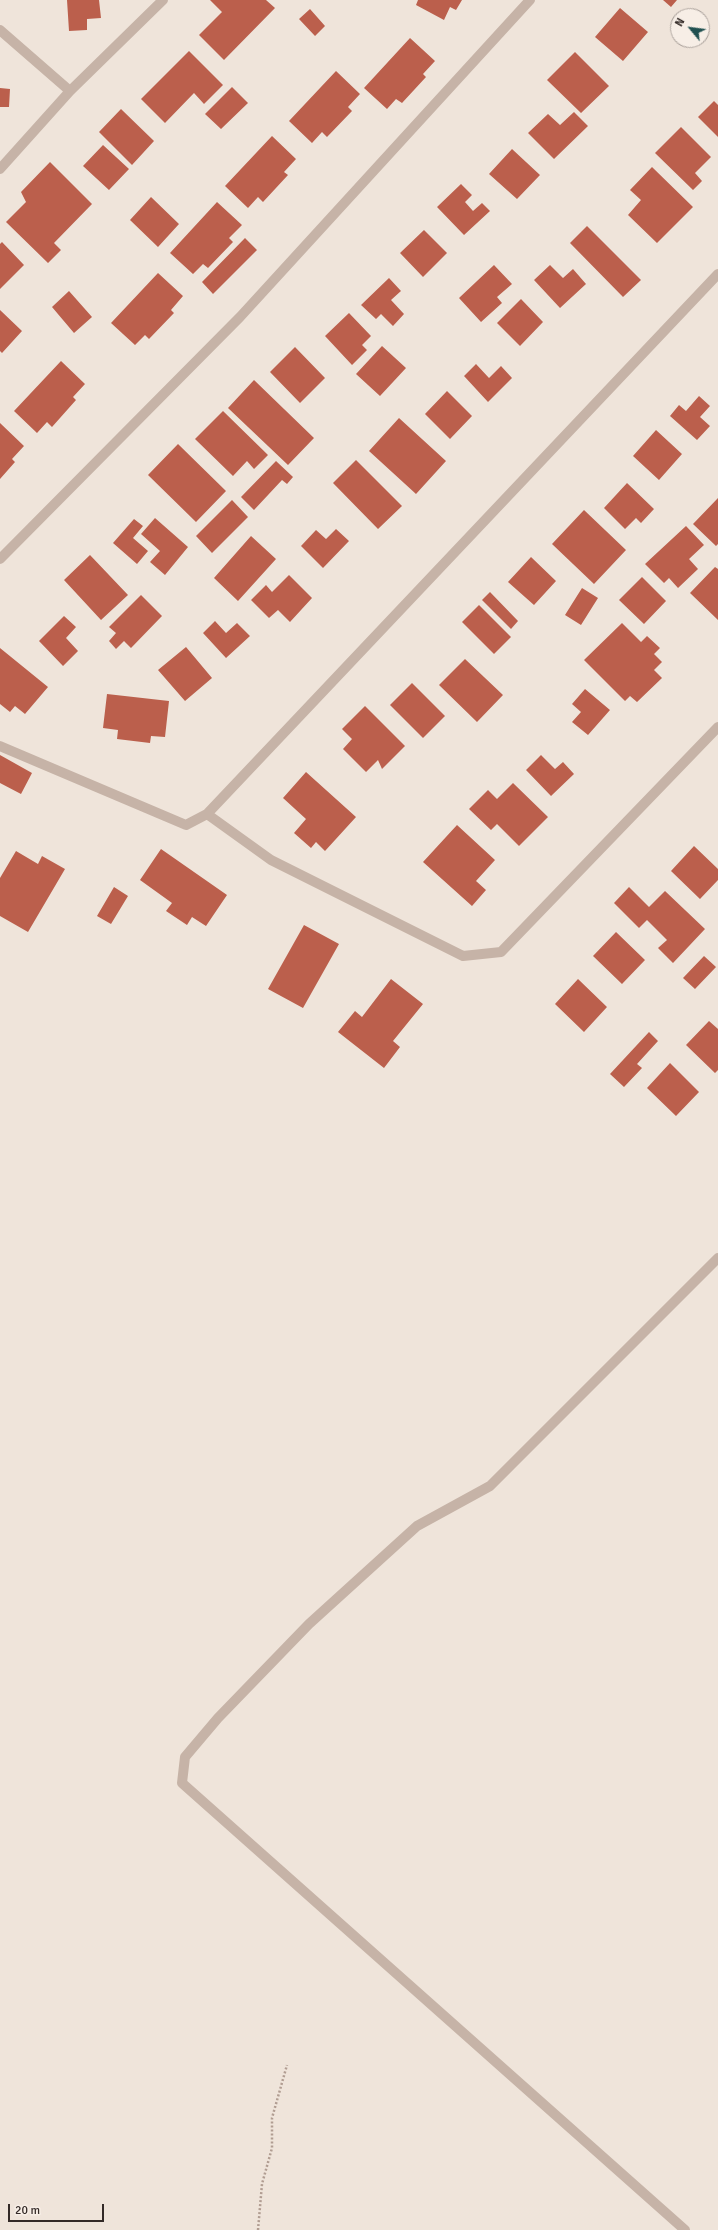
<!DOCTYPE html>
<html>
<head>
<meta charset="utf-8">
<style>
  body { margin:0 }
  #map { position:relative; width:718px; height:2230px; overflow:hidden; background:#efe4da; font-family:Signika,sans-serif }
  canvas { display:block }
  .north { position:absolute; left:670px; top:8px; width:40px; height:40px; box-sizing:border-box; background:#f7eee6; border:1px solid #a9a09a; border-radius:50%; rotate:299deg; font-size:11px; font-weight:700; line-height:16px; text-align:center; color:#332a27 }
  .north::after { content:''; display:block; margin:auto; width:14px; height:18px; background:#205050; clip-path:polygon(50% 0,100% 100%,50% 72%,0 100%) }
  .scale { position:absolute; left:8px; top:2204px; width:96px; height:18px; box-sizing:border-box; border:2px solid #332a27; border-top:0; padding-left:5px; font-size:12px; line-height:14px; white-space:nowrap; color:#332a27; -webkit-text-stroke:3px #f7eee6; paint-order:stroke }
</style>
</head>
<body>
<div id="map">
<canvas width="718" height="2230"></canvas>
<div class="north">N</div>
<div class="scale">20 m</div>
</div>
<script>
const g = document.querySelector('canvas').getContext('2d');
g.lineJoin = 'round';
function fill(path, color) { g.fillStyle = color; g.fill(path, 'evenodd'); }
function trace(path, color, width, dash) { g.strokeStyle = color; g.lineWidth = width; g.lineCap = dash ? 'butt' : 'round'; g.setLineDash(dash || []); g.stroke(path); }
const building = new Path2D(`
  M67,0H99L101,18L87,19V30L69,31Z
  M210,0H266L275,8L224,60L199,35L222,12Z
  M418,0H462L456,10L450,7L444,20L416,5Z
  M663,0H677L671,7Z
  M620,8L648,32L623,61L595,37Z
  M310,9L325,26L315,36L299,19Z
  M410,38L435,61L423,74L426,77L402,103L396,99L387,109L364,88Z
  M189,51L223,85L204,104L194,93L165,123L141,99Z
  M575,52L609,86L581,113L547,80Z
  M336,71L360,94L348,107L352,111L327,137L322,132L312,143L289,121Z
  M232,87L248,103L221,129L205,114Z
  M0,88L10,89L9,107H0Z
  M714,101L718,105V137L698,117Z
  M121,109L154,141L132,165L99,132Z
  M574,112L588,126L554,159L528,133L548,114L560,125Z
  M681,127L711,157L695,173L702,181L693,190L655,153Z
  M272,136L296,159L284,172L288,175L263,202L258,197L248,208L225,186Z
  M103,145L129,169L109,190L83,166Z
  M512,149L540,175L517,199L489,174Z
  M50,162L92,204L54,243L61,250L48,263L6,222L26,202L21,192Z
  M652,167L693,207L657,243L628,215L641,200L630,190Z
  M461,184L472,195L465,202L473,211L482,203L490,211L464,235L437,207Z
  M151,197L179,224L158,247L130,220Z
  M217,202L242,225L229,238L233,242L208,268L203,264L193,274L170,253Z
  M587,226L641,280L623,297L570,243Z
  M424,230L447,253L423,277L400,253Z
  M245,238L257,250L213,294L202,282Z
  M2,242L24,265L0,289V244Z
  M494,265L512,284L497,297L502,303L481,322L459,298Z
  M550,265L563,278L573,269L586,284L560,308L534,280Z
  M158,273L183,296L171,310L174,313L149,339L145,335L135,345L111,323Z
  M389,278L401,291L391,300L404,314L393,326L381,314L376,319L361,305Z
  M69,291L92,317L74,333L52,307Z
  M521,299L543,322L520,346L497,323Z
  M0,310L22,331L2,353L0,351Z
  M349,313L371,336L362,345L367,350L352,365L325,336Z
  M382,346L406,368L380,396L356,374Z
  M295,347L325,378L300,403L270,372Z
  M61,361L85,384L73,397L76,400L52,427L47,422L37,433L14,411Z
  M476,364L489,378L501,366L512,378L488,402L464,376Z
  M254,380L314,438L288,465L228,408Z
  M447,391L472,416L450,439L425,414Z
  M699,396L710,406L700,417L710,426L697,440L670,416L679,405L686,411Z
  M223,411L268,455L254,469L247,461L233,476L195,439Z
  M399,418L446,461L416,494L369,451Z
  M0,423L24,446L12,459L15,462L0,479Z
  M656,430L682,454L659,480L633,456Z
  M178,444L226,491L196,522L148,475Z
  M356,460L402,506L378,529L333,483Z
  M276,461L293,477L287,484L282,480L254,510L241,497Z
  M627,483L654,509L641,523L636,518L625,529L604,508Z
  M718,498V544L716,546L693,524Z
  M232,500L248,517L212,553L196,536Z
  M584,510L626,550L594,584L552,544Z
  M155,518L188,547L165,575L150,562L160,551L141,534Z
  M134,519L143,526L133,538L148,551L137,564L113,543Z
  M686,526L704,545L689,559L698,569L678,588L669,578L664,583L645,564Z
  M336,529L349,541L323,568L301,546L316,530L326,539Z
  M251,536L276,559L238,601L214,578Z
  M90,555L128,595L101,620L64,580Z
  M531,557L556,581L534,605L508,582Z
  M715,567L718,569V620L690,593Z
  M289,575L312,598L290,622L278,610L269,618L251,600L266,585L272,592Z
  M642,577L666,601L644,624L619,600Z
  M582,588L598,598L581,625L565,615Z
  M490,592L518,621L511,629L482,600Z
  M141,595L162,616L131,648L124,641L116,649L109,641L116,633L109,627Z
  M479,605L511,637L494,654L462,622Z
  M64,616L76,627L66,638L78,651L63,666L39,641Z
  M215,621L226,633L237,623L250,636L226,658L203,633Z
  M622,623L641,642L647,636L660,648L654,654L662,662L654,670L662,678L637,702L630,696L625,701L584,660Z
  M186,647L212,678L185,701L158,670Z
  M0,648L48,687L25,714L15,706L10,712L0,704Z
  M465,659L503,695L477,722L439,685Z
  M412,683L445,716L423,738L390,705Z
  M585,689L610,710L588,735L572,722L581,712L572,704Z
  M107,694L169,701L165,737L151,736L150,743L117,739L118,730L103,728Z
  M365,706L405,746L382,769L378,760L366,772L343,749L352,739L342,729Z
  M0,755L32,773L21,794L0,783Z
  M541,755L555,769L563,762L574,774L551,796L526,770Z
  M306,772L356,817L325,851L316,842L311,848L294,833L306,819L283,798Z
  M513,783L548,817L519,846L497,824L491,830L469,809L488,790L497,799Z
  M457,825L495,860L476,881L486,890L472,906L423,862Z
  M694,846L718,869V880L700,899L671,871Z
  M161,849L227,895L206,926L192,917L187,925L166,911L172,903L140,880Z
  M16,851L38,864L42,856L65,869L28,932L0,916V878Z
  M114,887L128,896L111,924L97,916Z
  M629,887L649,907L665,891L705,929L673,963L658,948L667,940L647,920L639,928L614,903Z
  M304,925L339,944L303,1008L268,989Z
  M616,932L645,960L622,984L593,956Z
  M704,956L716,967L695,989L683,978Z
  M391,979L423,1004L393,1041L400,1047L384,1068L338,1032L355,1011L362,1017Z
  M578,979L607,1007L584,1032L555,1004Z
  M709,1021L718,1029V1070L715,1073L686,1045Z
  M649,1032L658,1041L637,1064L642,1068L624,1087L610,1074Z
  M670,1063L699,1092L676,1116L647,1088Z`);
const path = new Path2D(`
  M258,2230L262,2184L272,2148V2118L287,2065`);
const minor = new Path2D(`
  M0,30L70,91
  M0,169L70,91L163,0
  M0,559L240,317L530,0
  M0,746L186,825L207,814L718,274
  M207,814L271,860L463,956L501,952L718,727
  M685,2230L182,1783L185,1757L218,1718L309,1624L417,1526L490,1486L718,1258`);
fill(building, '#bb5f4c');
trace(path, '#b19d92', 2.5, [2, 2]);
trace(minor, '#c6b3a7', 10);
</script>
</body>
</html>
